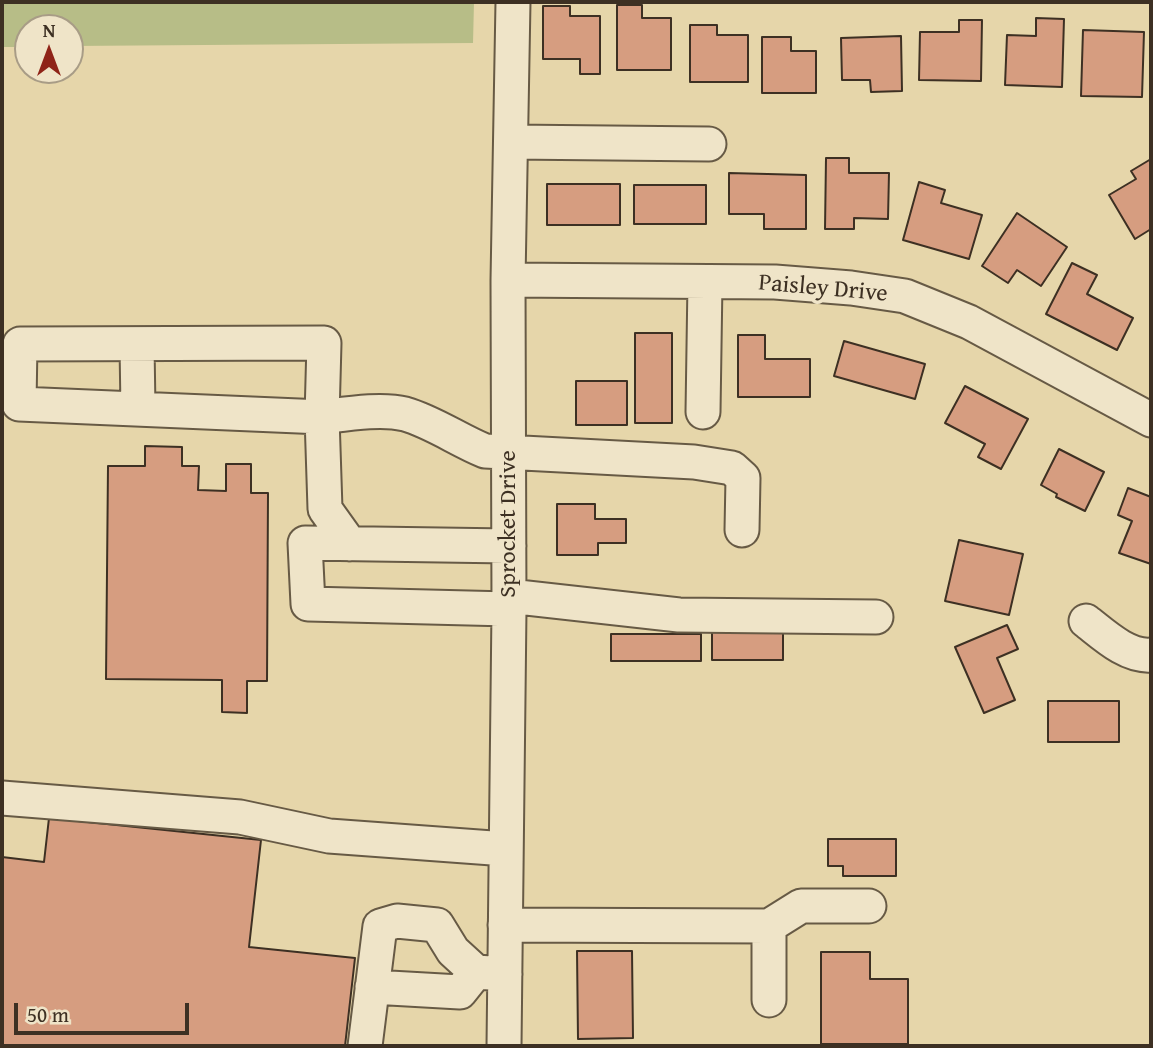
<!DOCTYPE html>
<html>
<head>
<meta charset="utf-8">
<style>
  body { margin:0 }
  #map { position:relative; width:1153px; height:1048px; overflow:hidden; background:#e6d6aa; font-family:"Gentium Book Plus",serif }
  canvas { display:block }
  .frame { position:absolute; inset:0; border:4px solid #3d3023; pointer-events:none }
  .north { position:absolute; left:14px; top:14px; width:70px; height:70px; box-sizing:border-box; background:#efe4c8; border:2px solid #a89c86; border-radius:50%; rotate:0deg; font-size:19px; font-weight:700; line-height:28px; text-align:center; color:#3d3023 }
  .north::after { content:''; display:block; margin:auto; width:24px; height:32px; background:#8f2418; clip-path:polygon(50% 0,100% 100%,50% 72%,0 100%) }
  .scale { position:absolute; left:14px; top:1003px; width:175px; height:32px; box-sizing:border-box; border:4px solid #3d3023; border-top:0; padding-left:9px; font-size:21px; line-height:24px; white-space:nowrap; color:#3d3023; -webkit-text-stroke:5px #efe4c8; paint-order:stroke }
</style>
</head>
<body>
<div id="map">
<canvas width="1153" height="1048"></canvas>
<div class="frame"></div>
<div class="north">N</div>
<div class="scale">50 m</div>
</div>
<script>
const g = document.querySelector('canvas').getContext('2d');
g.lineJoin = 'round';
function fill(path, color) { g.fillStyle = color; g.fill(path, 'evenodd'); }
function trace(path, color, width, dash) { g.strokeStyle = color; g.lineWidth = width; g.lineCap = dash ? 'butt' : 'round'; g.setLineDash(dash || []); g.stroke(path); }
function label(font, color, halo, rows, align = 'center') {
  g.font = font + ' "Gentium Book Plus",serif'; g.lineWidth = 7; g.setLineDash([]); g.textBaseline = 'middle'; g.strokeStyle = halo; g.fillStyle = color; for (const [text, x, y, turn = 0] of rows) {
    g.save(); g.translate(x, y); g.rotate((+turn || 0) * Math.PI / 180); g.textAlign = isNaN(turn) ? turn : align; if (halo) g.strokeText(text, 0, 0); g.fillText(text, 0, 0); g.restore();
  }
}
const green = new Path2D(`
  M2,2H474L473,43L70,46V28H28V47H2Z`);
const building = new Path2D(`
  M617,5H642V18H671V70H617Z
  M543,6H570V16H600V74H580V59H543Z
  M1036,18L1064,19L1062,87L1005,85L1007,35L1036,36Z
  M959,20H982L981,81L919,80L920,32H959Z
  M690,25H717V35H748V82H690Z
  M1083,30L1144,32L1142,97L1081,96Z
  M901,36L902,91L871,92L870,80H842L841,38Z
  M762,37H791V51H816V93H762Z
  M826,158H849V173H889L888,219L854,218V229H825Z
  M1151,159V229L1135,239L1109,195L1136,179L1131,171Z
  M729,173L806,175V229H764V214H729Z
  M919,182L945,190L941,203L982,215L969,259L903,240Z
  M547,184H620V225H547Z
  M634,185H706V224H634Z
  M1017,213L1067,247L1041,286L1017,270L1008,283L982,266Z
  M1072,263L1097,275L1087,294L1133,318L1117,350L1046,314Z
  M635,333H672V423H635Z
  M738,335H765V359H810V397H738Z
  M844,341L925,364L915,399L834,376Z
  M576,381H627V425H576Z
  M965,386L1028,419L1001,469L978,457L985,444L945,423Z
  M145,446L182,447V466H199L198,490L226,491V464H251V493H268L267,681H247V713L222,712V680L106,679L108,466H145Z
  M1059,449L1104,472L1085,511L1056,497L1057,494L1041,485Z
  M1128,488L1151,497V564L1119,553L1132,521L1118,515Z
  M557,504H595V519H626V543H598V555H557Z
  M959,540L1023,554L1009,615L945,601Z
  M1007,625L1018,649L997,658L1015,700L984,713L955,647Z
  M712,632H783V660H712Z
  M611,634H701V661H611Z
  M1048,701H1119V742H1048Z
  M49,818L261,840L249,947L355,958L345,1046H2V857L44,862Z
  M828,839H896V876H843V866H828Z
  M577,951H632L633,1038L578,1039Z
  M821,952H870V979H908V1044H821Z`);
const minor = new Path2D(`
  M511,142L709,144
  M508,280L775,282L851,288L905,296L969,322L1151,420
  M137,345L138,409
  M703,412L705,282
  M350,544L325,509L322,417L324,343L20,344L19,404L322,417C346,414 381,408 405,414C433,422 458,440 485,451L694,462L732,468L743,478L742,530
  M509,546L305,543L308,604L509,609
  M509,596L679,615L876,617
  M1086,621C1104,635 1127,657 1151,655
  M2,798L240,817L329,836L506,849
  M505,925L769,926L801,906H869
  M769,926V1000
  M372,987L460,992L476,972
  M365,1046L380,926L397,921L437,925L453,951L476,972L505,974
  M504,1046L509,609L508,280L513,2`);
const streetNames = [
  ["Paisley Drive",823,289,5],
  ["Sprocket Drive",509,524,-90]
];
fill(green, '#b7bd87');
fill(building, '#d69d80');
trace(building, '#3d3023', 2);
trace(minor, '#675a45', 37);
trace(minor, '#efe4c8', 33);
label('24px', '#3d3023', '#efe4c8', streetNames);
</script>
</body>
</html>
